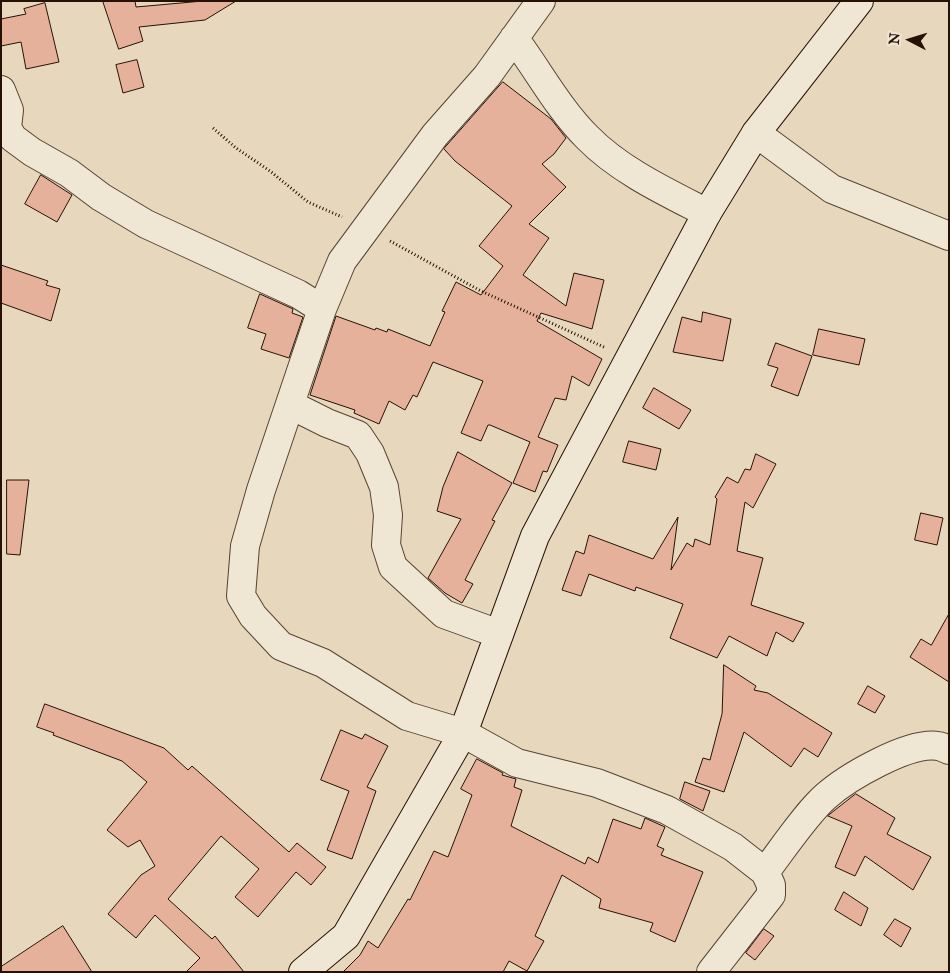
<!DOCTYPE html>
<html>
<head>
<meta charset="utf-8">
<style>
  body { margin:0 }
  #map { position:relative; width:950px; height:973px; overflow:hidden; background:#e7d8bd; font-family:"IM FELL Great Primer",serif }
  canvas { display:block }
  .frame { position:absolute; inset:0; border:2px solid #271104; pointer-events:none }
  .north { position:absolute; left:885px; top:15px; width:50px; height:50px; -webkit-text-stroke:4px #efe6d4; paint-order:stroke; rotate:275deg; font-size:14px; font-weight:700; line-height:20px; text-align:center; color:#271104 }
  .north::after { content:''; display:block; margin:auto; width:18px; height:22px; background:#271104; clip-path:polygon(50% 0,100% 100%,50% 72%,0 100%) }
</style>
</head>
<body>
<div id="map">
<canvas width="950" height="973"></canvas>
<div class="frame"></div>
<div class="north">N</div>
</div>
<script>
const g = document.querySelector('canvas').getContext('2d');
g.lineJoin = 'round';
function fill(path, color) { g.fillStyle = color; g.fill(path, 'evenodd'); }
function trace(path, color, width, dash) { g.strokeStyle = color; g.lineWidth = width; g.lineCap = dash ? 'butt' : 'round'; g.setLineDash(dash || []); g.stroke(path); }
const building = new Path2D(`
  M103,1H135L136,7L203,1H236L205,20L139,27L143,41L119,49Z
  M45,3L59,62L26,69L21,42L1,46V19L26,14L24,9Z
  M137,60L144,87L123,93L116,65Z
  M503,82L551,119L566,138L554,154L542,164L566,187L529,224L549,238L523,275L566,306L574,273L604,280L592,329L541,313L537,321L602,359L589,386L572,376L566,400L555,398L538,437L558,445L547,472L543,471L535,492L513,483L530,442L490,425H488L481,441L461,433L483,381L433,362L417,397L413,395L405,410L389,401L379,424L354,413L355,410L310,395L336,316L375,330L376,328L387,332L388,329L430,346L445,312L442,311L456,282L481,295L503,266L479,246L512,206L455,161L444,149Z
  M41,175L72,195L57,222L25,204Z
  M1,265L48,281L46,285L60,289L51,321L1,303Z
  M260,294L291,308L293,309L292,313L303,317L289,358L261,349L266,334L248,328Z
  M703,312L731,319L723,361L673,352L682,317L701,322Z
  M819,329L865,339L859,365L813,355Z
  M776,343L812,356L798,396L771,386L778,368L768,365Z
  M654,388L691,410L679,429L643,408Z
  M629,441L661,449L656,470L623,462Z
  M458,452L512,483L492,520L495,521L465,580L473,584L462,603L445,593L428,578L461,519L437,511L443,487Z
  M756,454L776,464L753,508L745,502L737,551L763,558L751,605L804,623L793,642L776,632L767,656L729,636L717,658L670,638L683,604L636,587L635,591L589,574L581,596L562,590L576,551L584,554L589,535L653,559L678,517L671,570L687,543L693,547L695,539L710,545L717,499L715,497L727,477L738,483L745,469L750,470Z
  M7,480H29L20,555L7,554Z
  M921,513L943,518L937,545L915,540Z
  M949,614V682L910,657L921,639L931,645Z
  M724,665L756,686L754,690L768,693L832,733L818,757L804,748L791,767L744,732L724,792L695,782L703,758L710,760L722,714Z
  M868,686L885,696L875,713L858,704Z
  M45,704L164,748L188,770L192,766L289,852L297,843L326,867L311,885L296,872L258,917L235,897L259,869L221,836L168,899L212,939L215,936L244,972H186L200,958L155,915L136,938L108,914L141,875L155,866L140,840L128,847L107,830L147,782L122,761L53,735L54,733L37,727Z
  M341,730L362,739L365,734L388,746L367,787L376,791L352,859L327,850L349,791L321,780Z
  M477,759L503,773L502,775L516,779L514,787L522,790L511,826L585,864L588,857L598,863L613,819L641,829L645,818L665,827L657,846L664,849L661,855L703,872L675,942L650,931L653,923L599,908L601,899L562,875L535,936L544,941L527,971L509,961L503,972H343L360,955L368,941L378,948L408,899L410,900L434,851L448,857L472,795L461,789Z
  M685,782L710,791L703,811L680,799Z
  M856,794L895,818L887,834L931,857L913,890L865,856L855,876L835,867L852,826L828,816Z
  M844,892L868,908L861,926L835,910Z
  M895,919L911,928L901,947L884,935Z
  M63,926L92,972H1V967Z
  M764,929L774,936L755,960L746,953Z`);
const path = new Path2D(`
  M213,128L236,148L270,171L308,202L342,217
  M390,241L481,291L606,348`);
const street = new Path2D(`
  M541,1L487,76L435,135L342,261L322,309L261,490L245,546L241,596L253,616L281,646L323,663L407,716L463,733L517,763L597,783L667,810L733,847L765,872L771,885V895L711,972
  M514,38C538,70 558,108 587,137C619,170 666,192 707,213
  M1,90L9,110L7,128L13,138L32,152L69,173L101,197L146,224L298,294L322,309
  M756,133L832,189L949,236
  M291,405L327,423L358,435L370,453L384,487L388,515L386,545L393,567L444,614L499,634
  M765,872C782,850 805,815 825,797C846,778 909,741 938,746C941,746 946,749 949,750`);
const secondary = new Path2D(`
  M303,972L346,936L463,733L535,536L707,213L756,133L859,1`);
fill(building, '#e5b19b');
trace(building, '#271104', 1);
trace(street, '#574332', 30);
trace(secondary, '#271104', 30);
trace(path, '#271104', 3, [1, 2.5]);
trace(street, '#efe6d4', 28);
trace(secondary, '#efe6d4', 28);
</script>
</body>
</html>
